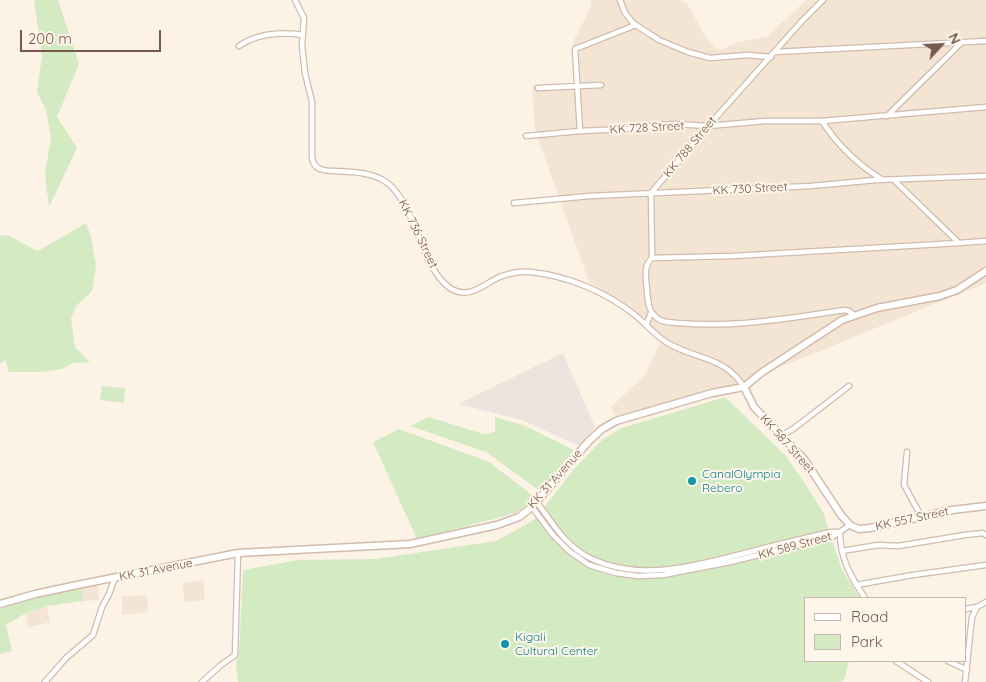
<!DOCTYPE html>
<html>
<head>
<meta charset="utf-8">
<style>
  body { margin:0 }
  #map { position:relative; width:986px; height:682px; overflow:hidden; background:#fcf2e5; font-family:Quicksand,sans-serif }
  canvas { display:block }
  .legend { position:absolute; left:804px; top:597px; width:162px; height:65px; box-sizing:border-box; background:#fff6eb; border:1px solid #c8b7ab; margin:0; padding:6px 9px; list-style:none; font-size:15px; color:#75584a }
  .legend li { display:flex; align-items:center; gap:10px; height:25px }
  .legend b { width:25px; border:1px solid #c8b7ab }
  .north { position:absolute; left:916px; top:20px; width:50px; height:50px; -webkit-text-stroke:4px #fff6eb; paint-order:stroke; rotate:65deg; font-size:14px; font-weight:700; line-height:20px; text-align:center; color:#75584a }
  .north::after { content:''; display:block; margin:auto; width:18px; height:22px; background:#75584a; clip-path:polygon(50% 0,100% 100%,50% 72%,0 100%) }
  .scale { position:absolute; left:20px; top:30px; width:141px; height:22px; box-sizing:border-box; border:2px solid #75584a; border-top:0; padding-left:6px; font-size:15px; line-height:18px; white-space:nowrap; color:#75584a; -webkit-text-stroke:4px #fff6eb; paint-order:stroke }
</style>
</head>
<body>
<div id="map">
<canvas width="986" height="682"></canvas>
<ul class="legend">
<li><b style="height:6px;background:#fff"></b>Road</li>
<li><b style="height:14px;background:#d4eac3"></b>Park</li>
</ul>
<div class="north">N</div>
<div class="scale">200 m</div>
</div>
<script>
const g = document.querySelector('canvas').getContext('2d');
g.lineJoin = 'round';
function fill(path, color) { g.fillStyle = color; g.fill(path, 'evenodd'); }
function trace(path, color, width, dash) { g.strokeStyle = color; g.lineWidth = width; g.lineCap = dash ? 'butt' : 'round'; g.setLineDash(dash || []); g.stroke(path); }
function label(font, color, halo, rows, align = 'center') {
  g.font = font + ' Quicksand,sans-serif'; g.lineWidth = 4; g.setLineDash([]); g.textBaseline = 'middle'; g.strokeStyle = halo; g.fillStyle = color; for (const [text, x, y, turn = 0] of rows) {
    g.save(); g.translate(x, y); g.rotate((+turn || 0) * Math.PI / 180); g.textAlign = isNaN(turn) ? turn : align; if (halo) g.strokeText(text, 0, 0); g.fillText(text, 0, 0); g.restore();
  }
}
const residential = new Path2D(`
  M591,0H680L687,4L707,39L719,51L738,42L767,37L806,0H986V283L734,386L617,420L611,407L645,375L660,343L648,320L589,282L535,130L532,86L575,84L573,42L591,7Z
  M203,580L205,600L184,602L183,583Z
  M98,582L99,600L83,601L82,585Z
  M147,595L148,612L122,615V596Z
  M47,606L50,622L28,628L26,613Z`);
const industrial = new Path2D(`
  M563,353L595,427L579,446L522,420L458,404Z`);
const green = new Path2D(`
  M34,0H58L79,64L57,117L77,148L49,207L45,174L51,137L46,110L37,92L42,56Z
  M86,223L91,237L96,266L92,291L77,305L71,318L75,347L90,362L73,363L62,369L42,372H9L5,360L0,364V235L9,236L38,251Z
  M102,386L125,388L124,403L100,400Z
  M725,397L785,455L802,479L823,512L842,570L860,598H805V661H849L844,680L839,682H238L236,661L239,656L243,570L299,560L375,559L496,541L534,520L575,468L603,439L622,428Z
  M429,417L483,434L495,432V417L523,425L574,450L541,492L486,452L410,426Z
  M399,429L489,462L536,498L516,513L417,539L373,442Z
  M82,585L83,601L47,606L26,613L6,625L12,651L0,654V606Z`);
const street = new Path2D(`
  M295,0L304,18L302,46L305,73L312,102V158C313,163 315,167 320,169C325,171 330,171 335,171C352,172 368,172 383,180C416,199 419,267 450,288C470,301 484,283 502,276C511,273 522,271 531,272C568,276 606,292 635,315C646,324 655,335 666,342C687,356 717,357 734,375C738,378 741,383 744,387
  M620,0L625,13L633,23L659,40L688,52L710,58L748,55L771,57
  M823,0L801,22L719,114L651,193L652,258C643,266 646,279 647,290C648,302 648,313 660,320C665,323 672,322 678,323C734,328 791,318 845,310L849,311L854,315
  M239,46C258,33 282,32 303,35
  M775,52L986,41
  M538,88L601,85
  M887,116L961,43
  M822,121C838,146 856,163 881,179
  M580,131L575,49L636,25
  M526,136L580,131L626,129L658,125L675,124L708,126L765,121H822L986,107
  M894,180L959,243L986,241
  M514,203L590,196L811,186L876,180L986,176
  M652,258L733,256L959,243
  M646,325L651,313
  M781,436L793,429L849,386
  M907,452L904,485L921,516
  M537,502C552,523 567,548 592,559C643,583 702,564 753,551C779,544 805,538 831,532H839
  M532,507L553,535L569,551L589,565L616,573L638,576L663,575L730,562L832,537L850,525
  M840,532C840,559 851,577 865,598
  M842,551L878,545L898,546L965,535L983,533L986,535
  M856,585L913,575L986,565
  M965,609L977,607
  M896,661L928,682
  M948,661L967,670
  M45,682L66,658L93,635L102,607L109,594L115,578
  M202,682L221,665L235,655L238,553
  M965,682L972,617L977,607L986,602`);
const secondary = new Path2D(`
  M744,387L754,407L804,459L841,515L850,525L859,529L870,528L952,510L986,506
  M0,604L35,594L82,584L238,553L410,544L497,525L519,517L532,507L589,441L602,429L616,421L712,393L744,387L761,373L842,320L877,308L940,296L957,290L986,271`);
const markers = [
  [692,481,5,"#0f9aa8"],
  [505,644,5,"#0f9aa8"]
];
const streetNames = [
  ["KK 728 Street",647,128,-3],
  ["KK 788 Street",690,147,-50],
  ["KK 730 Street",750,189,-3],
  ["KK 736 Street",418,234,64],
  ["KK 587 Street",787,444,48],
  ["KK 31 Avenue",555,479,-48],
  ["KK 557 Street",912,519,-12],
  ["KK 589 Street",795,546,-15],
  ["KK 31 Avenue",156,570,-11]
];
const cultureNames = [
  ["CanalOlympia",702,474],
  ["Rebero",702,488],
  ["Kigali",515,637],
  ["Cultural Center",515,651]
];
fill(residential, '#f4e4d3');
fill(industrial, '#ece5df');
fill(green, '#d4eac3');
trace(street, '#d0bcae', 7);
trace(secondary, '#d3bbab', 9);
trace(street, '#fff', 4.5);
trace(secondary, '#fff', 6);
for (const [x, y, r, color] of markers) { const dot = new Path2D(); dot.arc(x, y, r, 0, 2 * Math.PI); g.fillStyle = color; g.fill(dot); trace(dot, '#fff6eb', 2); }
label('12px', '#75584a', '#fff6eb', streetNames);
label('12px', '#0d838f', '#fff6eb', cultureNames, 'left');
</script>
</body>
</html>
